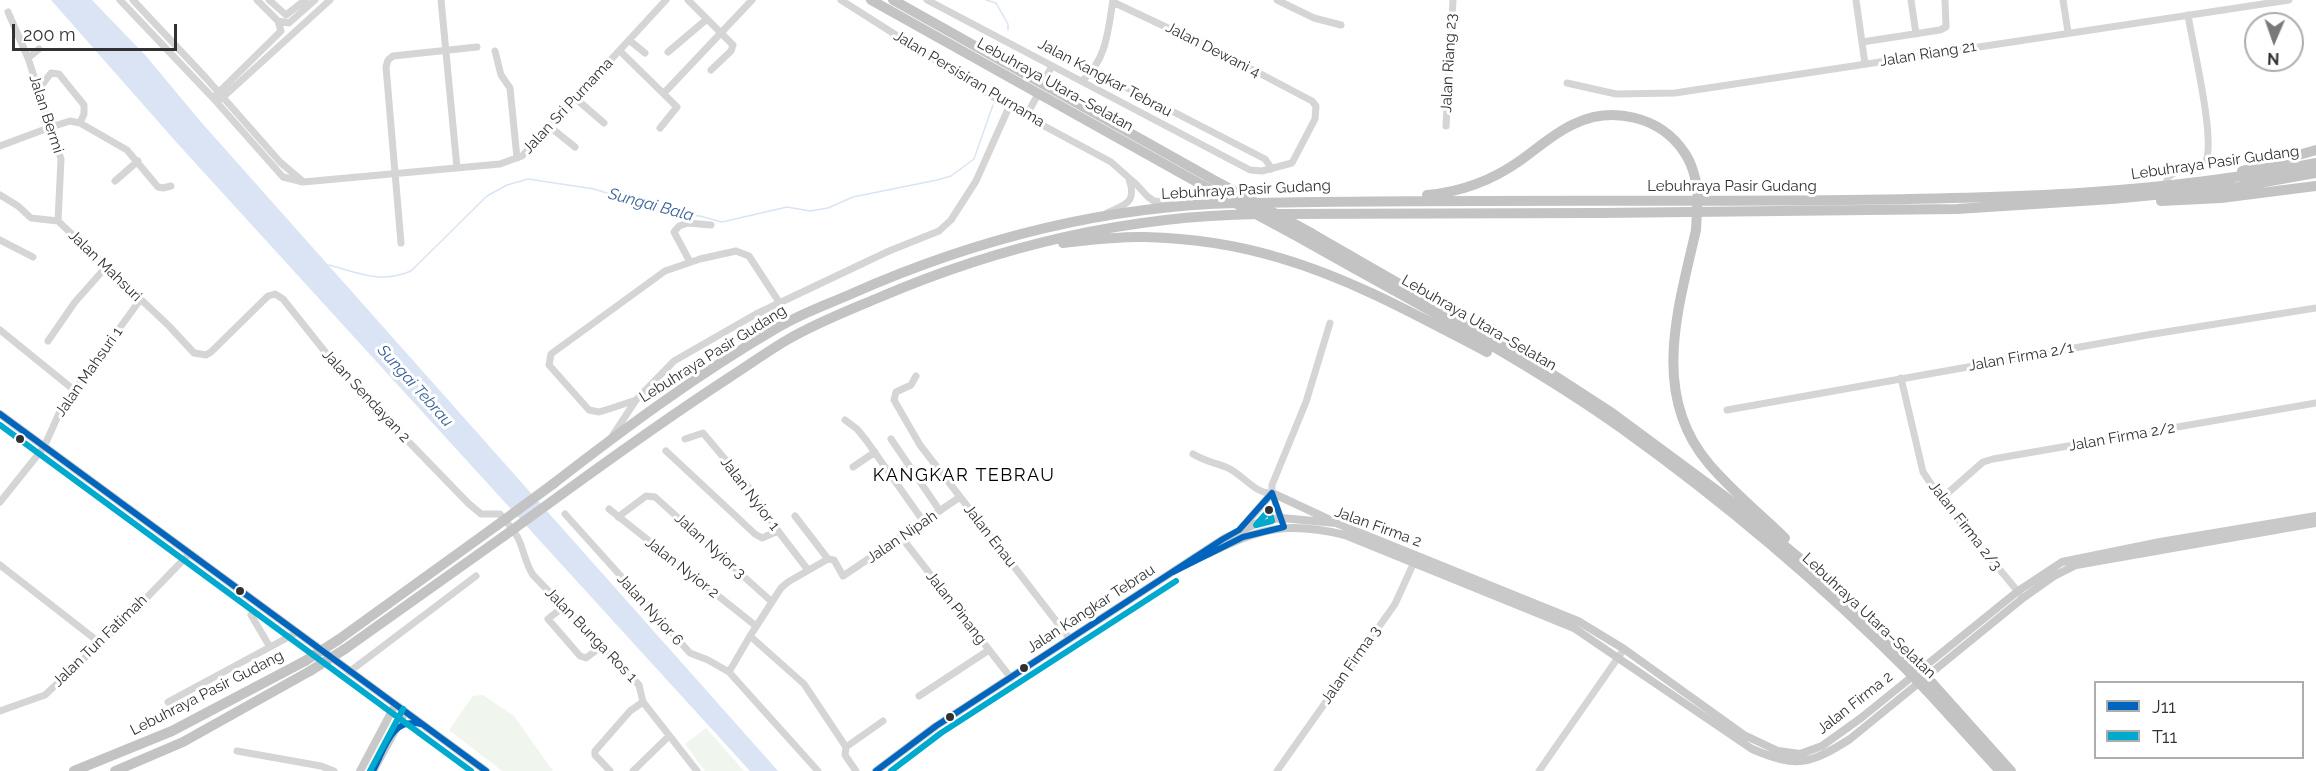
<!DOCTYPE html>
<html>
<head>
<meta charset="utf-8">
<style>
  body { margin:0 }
  #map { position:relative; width:2316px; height:771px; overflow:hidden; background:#fff; font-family:Raleway,sans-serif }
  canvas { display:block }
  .legend { position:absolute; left:2094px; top:681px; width:210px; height:78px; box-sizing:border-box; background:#fff; border:2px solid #adadad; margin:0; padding:8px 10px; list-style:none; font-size:18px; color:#313131 }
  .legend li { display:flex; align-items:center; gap:12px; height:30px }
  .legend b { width:30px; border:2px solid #adadad }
  .north { position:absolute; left:2244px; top:12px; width:60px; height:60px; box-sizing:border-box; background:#fff; border:2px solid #adadad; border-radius:50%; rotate:182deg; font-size:16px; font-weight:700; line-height:24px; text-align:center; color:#313131 }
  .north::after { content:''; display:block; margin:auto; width:21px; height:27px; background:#797979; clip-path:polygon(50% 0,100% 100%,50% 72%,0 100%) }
  .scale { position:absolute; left:12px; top:24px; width:165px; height:27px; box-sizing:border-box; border:3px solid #313131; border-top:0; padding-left:8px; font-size:18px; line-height:21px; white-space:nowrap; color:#313131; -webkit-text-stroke:4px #fff; paint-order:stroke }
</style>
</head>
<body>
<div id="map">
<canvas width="2316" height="771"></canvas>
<ul class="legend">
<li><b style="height:8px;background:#0065bd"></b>J11</li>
<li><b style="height:8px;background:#00a9ce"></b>T11</li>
</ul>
<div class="north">N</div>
<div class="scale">200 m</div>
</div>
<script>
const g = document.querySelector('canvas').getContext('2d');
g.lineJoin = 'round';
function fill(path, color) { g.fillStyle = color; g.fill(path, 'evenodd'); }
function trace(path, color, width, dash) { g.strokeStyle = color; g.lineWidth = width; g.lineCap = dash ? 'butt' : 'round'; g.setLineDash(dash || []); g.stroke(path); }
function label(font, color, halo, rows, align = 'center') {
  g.font = font + ' Raleway,sans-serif'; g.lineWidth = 6; g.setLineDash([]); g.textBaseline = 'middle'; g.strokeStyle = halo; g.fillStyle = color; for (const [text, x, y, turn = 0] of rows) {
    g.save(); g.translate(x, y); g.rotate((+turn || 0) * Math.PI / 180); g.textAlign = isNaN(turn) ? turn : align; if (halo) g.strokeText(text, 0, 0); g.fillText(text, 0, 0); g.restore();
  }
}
const green = new Path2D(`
  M483,695L514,716L553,771H502L449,730L473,696Z
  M706,728L744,771H705L685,744Z`);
const water = new Path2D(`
  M51,0H92L146,56L201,122L778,771H750L177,143Z`);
const stream = new Path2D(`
  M986,0L996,3L1008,24V30
  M329,265C359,273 381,284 411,271L487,196L507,185L528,179L594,189L674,214L700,216L722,222L787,207L810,211L828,208L853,197L937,180L951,176L974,159L993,105`);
const minor = new Path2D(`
  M120,0L213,98L283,177L303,182L500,164L522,156L666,0
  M133,0L206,78L280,162L301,180
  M269,0L286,15L305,0
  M441,0L457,168
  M688,0L733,45L731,51L711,70
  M841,0L1009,107L1111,162L1137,185L1148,197L1154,201L1172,203
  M927,0L1250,170L1262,171L1292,163L1315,119L1316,106L1312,101L1221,53L1113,2
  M1277,0L1314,18L1341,25
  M1856,0L1865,64
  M1911,0L1916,34
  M2063,0L2068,32
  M8,12L28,58L61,159L58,221
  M278,21L289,23L315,0
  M629,40L645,53
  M1862,42L1940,30L1946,27L1945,0
  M495,51L501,75L510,88L517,158
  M620,51L677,107L660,128
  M668,52L707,19
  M28,58L39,49
  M1094,71L1265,159L1272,169
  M1045,79L1052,66
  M1082,81C1107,60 1108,30 1113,0
  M1567,83L1616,94L1675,93L2289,0
  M39,89L51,73L59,74L84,105V114L80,123
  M664,93L752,0
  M217,94L281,31L278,21L257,0
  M575,98L604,123
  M221,99L330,0
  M1026,116L1036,98
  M1446,126L1453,0
  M550,127L575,147
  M0,146L51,127L70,121L80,123L127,150L158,187L163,188L171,186
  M115,181L138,161
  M2165,186L2168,177L2178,171L2205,163C2217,144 2192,42 2188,15
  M0,195L18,206L31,218L58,221L169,326L194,353L206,355L211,352L268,296L275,294L283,299L342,373L468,503L481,514H500C506,521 513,529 518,538C524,550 525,563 533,575L639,685L643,702L697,771
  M1107,213C1126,204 1137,203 1129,179
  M0,240L33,257
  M401,243L386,67L388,60L393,56L477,47
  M690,262L674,232L679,226L688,223L711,225
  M779,302L749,256L736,251L700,259L665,271L551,354L549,365L589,410L599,412L609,409L636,400L674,361L756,314L889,251L939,231L951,220L976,181L1009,107
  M756,314L778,327
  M0,330L74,390
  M48,341L75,302L106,267
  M916,376L911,385L896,392L894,400L920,445L1070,639
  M1901,378L1923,472L1941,499L2020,594
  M1727,410L2147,335L2316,308
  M845,420L857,429L866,440L921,518V524
  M613,435L636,400
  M685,439L703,433L751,490L778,531L808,570
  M891,439L940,511
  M666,451L755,534L762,538L778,531
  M1193,454C1204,461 1216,463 1228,468C1242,474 1256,495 1272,493
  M853,467L875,452
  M1941,499L1983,462L1993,459L2316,403
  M0,502L44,447L61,409L140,300
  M609,509L756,626
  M565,514L690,653L708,660L729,672L818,771
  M795,516L828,559L834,560L843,576L960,497
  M618,517L646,496L655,497L771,601
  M1282,522L1272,493V485L1306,402L1330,323
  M902,538L1011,678
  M0,565L100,643
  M563,607L548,619L580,656L586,658L602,646
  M251,615L270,647
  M750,636L804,684L846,747
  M349,672L476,576
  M729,672L750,636L781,588L788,582L828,559
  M919,696L989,650
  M168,702L296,633
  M0,711L45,695L126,619L189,554
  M237,751L321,766L334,771
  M610,771L595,755V751L630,711L643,702
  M633,771L669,736
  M856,771L845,755L846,747L883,721
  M1277,771L1395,604L1415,560
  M1539,771L1624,649`);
const major = new Path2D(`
  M0,414L486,771
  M1240,530L1272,493L1328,519
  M1208,554C1261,528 1286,521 1345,535L1574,628L1752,749C1797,768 1809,765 1850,739L2023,598L2054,576L2076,565L2316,523
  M360,771L395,705
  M373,771L405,712
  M876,771L936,726L1223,539L1262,521L1281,518L1336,523L1578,621L1624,649L1744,735L1778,751L1800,754L1822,746L1861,718L2018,591L2062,562L2160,542L2316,516`);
const highway = new Path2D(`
  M871,0L1202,185
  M893,0L1221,184
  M2242,171L2316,150
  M1427,195C1461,192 1493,180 1521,160C1538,148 1554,133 1574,124C1612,106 1660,116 1684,152C1692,163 1695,177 1698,190
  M2161,201L2221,198L2316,186
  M1254,203C1452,199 1650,202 1847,200C2007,198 2159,195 2316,163
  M1273,214L1600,213L1957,209L2112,199L2237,187L2316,173
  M1696,230C1678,309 1650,395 1709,464C1732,491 1760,514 1785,538
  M1311,233L1518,352L1612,413L1727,498L1797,556L1915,665
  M1293,234C1403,297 1518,355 1621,428C1723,501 1820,583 1908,671
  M1063,243C1090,240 1118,236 1145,237C1190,238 1237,245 1280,258C1352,279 1420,317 1487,352
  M553,484C625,428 698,374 777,328C800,314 826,305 851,294C973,240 1104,206 1238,203
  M562,494C617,454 673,414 730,377C749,365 768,351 787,340C816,323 847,311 878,298C999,246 1126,216 1258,214
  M338,640L496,526
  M345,649L504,536
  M1933,684L2011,771
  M1926,690L2000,771
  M74,771L172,731L305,661
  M115,771L183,742L310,671`);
const highwayBridge = new Path2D(`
  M1221,184L1311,233
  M1202,185L1293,234
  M1696,230L1698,190
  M496,526L553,484
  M504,536L562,494
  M305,661L338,640
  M1915,665L1933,684
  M310,671L345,649
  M1908,671L1926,690`);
const bus1 = new Path2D(`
  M0,414L486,771
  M373,771C385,749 391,717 421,724
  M876,771L936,726L1223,539L1239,530L1272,493L1284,527L1243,537L1173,572`);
const bus2 = new Path2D(`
  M0,425L471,771
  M1269,510L1272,521L1256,525Z
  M370,771L403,709
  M891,771L941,733L1176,581`);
const markers = [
  [20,439,5,"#313131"],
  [1269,510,5,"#313131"],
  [240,591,5,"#313131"],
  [1024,668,5,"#313131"],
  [950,717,5,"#313131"]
];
const streetNames = [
  ["Jalan Dewani 4",1213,50,27],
  ["Jalan Riang 21",1928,54,-9],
  ["Jalan Riang 23",1449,63,-87],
  ["Jalan Kangkar Tebrau",1105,78,28],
  ["Jalan Persisiran Purnama",969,79,31],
  ["Lebuhraya Utara–Selatan",1055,85,29],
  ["Jalan Sri Purnama",568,106,-47],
  ["Jalan Bermi",46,114,72],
  ["Lebuhraya Pasir Gudang",2215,163,-8],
  ["Lebuhraya Pasir Gudang",1732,186],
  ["Lebuhraya Pasir Gudang",1246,190,-3],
  ["Jalan Mahsuri",105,266,44],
  ["Lebuhraya Utara–Selatan",1479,323,30],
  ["Lebuhraya Pasir Gudang",713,354,-32],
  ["Jalan Firma 2/1",2021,357,-10],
  ["Jalan Mahsuri 1",89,372,-55],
  ["Jalan Sendayan 2",366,396,47],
  ["Jalan Firma 2/2",2122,437,-10],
  ["Jalan Nyior 1",750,494,53],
  ["Jalan Firma 2/3",1965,526,52],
  ["Jalan Firma 2",1378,527,20],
  ["Jalan Enau",990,536,52],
  ["Jalan Nipah",902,537,-34],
  ["Jalan Nyior 3",710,546,42],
  ["Jalan Nyior 2",682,568,38],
  ["Jalan Pinang",956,608,52],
  ["Jalan Kangkar Tebrau",1091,609,-33],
  ["Jalan Nyior 6",650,610,48],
  ["Lebuhraya Utara–Selatan",1869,616,43],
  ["Jalan Bunga Ros 1",591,635,46],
  ["Jalan Tun Fatimah",100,641,-44],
  ["Jalan Firma 3",1351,665,-55],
  ["Lebuhraya Pasir Gudang",207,693,-27],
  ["Jalan Firma 2",1855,703,-38]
];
const waterNames = [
  ["Sungai Bala",651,205,15],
  ["Sungai Tebrau",415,386,48]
];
const quarterNames = [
  ["KANGKAR TEBRAU",964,476]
];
fill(green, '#f0f6ed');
fill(water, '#dae4f4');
trace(stream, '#dae4f4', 1.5);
trace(minor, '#d5d5d5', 7);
trace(major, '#c9c9c9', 8);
trace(highway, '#c3c3c3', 10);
trace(highwayBridge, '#c3c3c3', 10);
trace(bus1, '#0065bd', 6);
trace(bus2, '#00a9ce', 6);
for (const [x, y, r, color] of markers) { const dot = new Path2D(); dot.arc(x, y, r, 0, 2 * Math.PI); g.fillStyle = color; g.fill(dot); trace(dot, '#fff', 2); }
label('15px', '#313131', '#fff', streetNames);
label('italic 16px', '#396199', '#fff', waterNames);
g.letterSpacing = '1.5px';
label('18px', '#000', '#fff', quarterNames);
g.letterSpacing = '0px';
</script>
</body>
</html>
